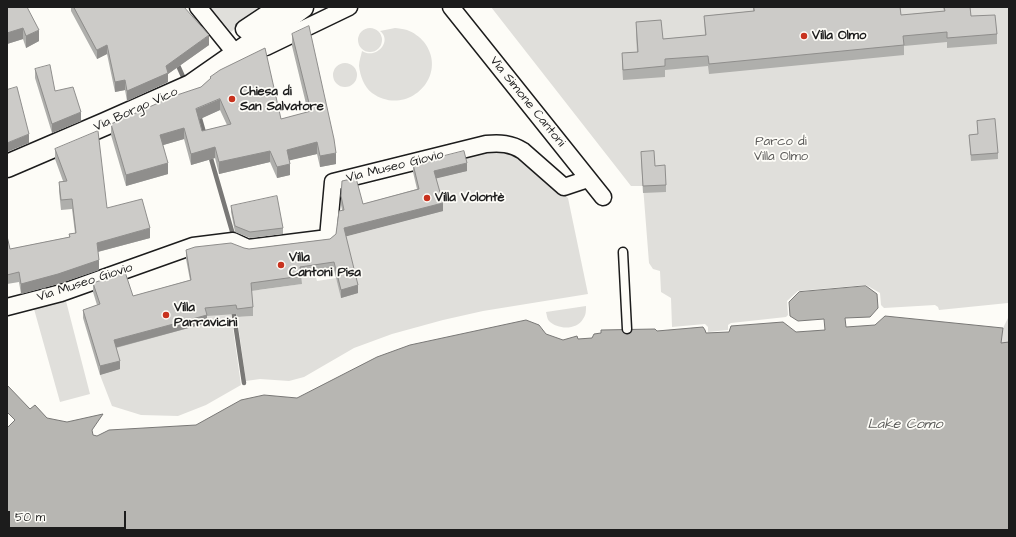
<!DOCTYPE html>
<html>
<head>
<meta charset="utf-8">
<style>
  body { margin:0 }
  #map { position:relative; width:1016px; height:537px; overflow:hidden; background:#fdfcf7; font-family:"Architects Daughter",sans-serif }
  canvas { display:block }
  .frame { position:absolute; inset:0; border:8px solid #1c1c1c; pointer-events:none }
  .scale { position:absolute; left:8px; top:511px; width:118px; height:18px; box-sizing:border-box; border:2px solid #1c1c1c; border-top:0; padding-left:5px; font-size:12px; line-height:14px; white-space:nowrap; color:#1c1c1c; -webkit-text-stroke:3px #fdfcf7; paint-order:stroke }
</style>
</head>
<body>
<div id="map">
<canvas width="1016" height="537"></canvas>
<div class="frame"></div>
<div class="scale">50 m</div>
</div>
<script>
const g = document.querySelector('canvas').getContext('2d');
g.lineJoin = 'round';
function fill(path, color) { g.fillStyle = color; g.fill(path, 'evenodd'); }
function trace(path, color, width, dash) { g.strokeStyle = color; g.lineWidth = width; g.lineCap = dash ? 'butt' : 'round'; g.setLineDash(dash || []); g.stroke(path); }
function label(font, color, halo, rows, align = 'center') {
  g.font = font + ' "Architects Daughter",sans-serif'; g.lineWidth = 3.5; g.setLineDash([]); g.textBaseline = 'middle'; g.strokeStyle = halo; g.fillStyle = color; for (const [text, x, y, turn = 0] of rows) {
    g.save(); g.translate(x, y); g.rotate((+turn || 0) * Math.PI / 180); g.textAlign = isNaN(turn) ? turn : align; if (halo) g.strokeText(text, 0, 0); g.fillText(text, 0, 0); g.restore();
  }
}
const green = new Path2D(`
  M210,7H261L231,32Z
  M491,7H1009V342L1001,343L1003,328L1009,316L1008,303L939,310L938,307L935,305L884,308L881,305L880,293L866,285L798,291L787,301L788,315L786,317L731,323L728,325V330L708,332V327L705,324L672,327L671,298L661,292L660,271L653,269L649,263L643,186H631Z
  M358 40a12 12 0 1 1 24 0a12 12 0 1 1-24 0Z
  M395,28C398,28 403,29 407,30C413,32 420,37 424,42C450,76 407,118 372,93C364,87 360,75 359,66C359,61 361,56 362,51C376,60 393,41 380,31Z
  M333 75a12 12 0 1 1 24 0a12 12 0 1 1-24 0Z
  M488,149L521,154L568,198L588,294L483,311L443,320L392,334L354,348L304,377L289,381L260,379L246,381L237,317L253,316L250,283L259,290L301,284L300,275L315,273L317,281L336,278L342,298L344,237L442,211L434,179L463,155Z
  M66,301L90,394L60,402L34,309Z
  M202,306L231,314L241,385L206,405L178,416L141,415L112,406L100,375L120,369L108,327L135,342L207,323Z
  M586,306C586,311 586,315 583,319C577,330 558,330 549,321C547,319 547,315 546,312Z`);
const water = new Path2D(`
  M866,286L877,294L878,308L870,317L845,318L846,327L875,325L885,316L1003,328L1001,343L1009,342V530H7V428L15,420L7,412V385L30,409L35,405L47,418L67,422L103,414L92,430L93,435L97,436L109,430L196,425L241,400L264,395L297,398L377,357L410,345L526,320L539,325L546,334L563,340L577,336L578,339L592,338L594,334L601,333V330L655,329L657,331L703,327L705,330L706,333L729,332L731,326L783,322L796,332L825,330L824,319L798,321L790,316L789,302L799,292Z`);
const stream = new Path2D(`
  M176,61L185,81
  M199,115L205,136
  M210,155L234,238
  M233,309L244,383`);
const service = new Path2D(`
  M623,252L627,329`);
const minor = new Path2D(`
  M198,7L236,54
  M277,7L244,29L266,47L349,7
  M451,7L603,197
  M7,307L61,293L193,246L233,241L248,248L328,238L333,182L486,144C500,143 511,143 523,151L564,187L588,179`);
const secondary = new Path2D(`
  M7,166L105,124L191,86L257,40L302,7`);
const wall = new Path2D(`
  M7,7L39,41L26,48L23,39L7,44Z
  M71,7H99L209,45L168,74V82L127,101L125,90L115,92L107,54L97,59L71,11Z
  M753,7H900L901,15L944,11L943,7H970L971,16L997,34V44L947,48V42L904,46V55L709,74L708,66L665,70V77L623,80L622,64V53L637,52L636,33V22L663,39L705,35L704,16L753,11Z
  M292,34L336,164L320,167L317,154L289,160L290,175L277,178L270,162L219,174L215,158L191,165L184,139L163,145L168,174L126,186L111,135V124L201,87L210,79V77L281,119L308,112L292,46ZM220,110L227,125L202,131L199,119Z
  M35,69L55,91L81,121L52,133L35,78Z
  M977,121L998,153V159L971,161L969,135L978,134Z
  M55,149L107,208L150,238L98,252L99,270L58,284L21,294L19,282L7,284V236L10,249L69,237V234L75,233L72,209L61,210L59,191V182L63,181L55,159Z
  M641,158L655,166L666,185V192L643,193Z
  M413,164L467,171L436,178L443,211L346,236L358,293L341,298L334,270L301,275L302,284L251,291L253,307V316L237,317L236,314L207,316V323L116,348L120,369L100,375L83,318V310L97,305L93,292V283L133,296L190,280L186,259V250L244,248L249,249L330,239L336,234L342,210L341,205V196L363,204L417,189L413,172Z
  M231,206L283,228V234L250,238L235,232L231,212Z`);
const shadedWall = new Path2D(`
  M23,28V39L7,44V33Z
  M39,30V41L26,48V36Z
  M209,35V45L168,74V82L127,101V91L166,66Z
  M107,45V54L97,59V50Z
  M125,80V90L115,92V82Z
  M220,99V110L196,121V109Z
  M81,112V121L52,133V124Z
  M184,128V139L160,146V135Z
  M29,134V143L7,152V143Z
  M317,142V154L287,161V150Z
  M215,147V158L191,165V154Z
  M270,151V162L219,174V162Z
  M336,153V164L320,167V156Z
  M168,163V174L126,186V175Z
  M467,163V171L434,179V171Z
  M290,164V175L277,178V167Z
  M443,203V211L344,237V228Z
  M150,228V238L97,252V243Z
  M99,260V270L58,284L21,294V284Z
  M358,285V293L341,298V290Z
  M207,315V323L114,348V340Z
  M120,361V369L100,375V366Z`);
const building = new Path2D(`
  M7,7H27L39,30L26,36L23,28L7,33Z
  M74,7H99L100,8L101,7H184L209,35L166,66L168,73L127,91L125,80L115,82L107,45L97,50Z
  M754,7H900L901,15L945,11L944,7H970L971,16L995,15L997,34L947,38V32L903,36L904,45L709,64L708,56L665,59V66L623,70L622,53L638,52L636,22L661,20L663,39L706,35L704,16L754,11Z
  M309,26L334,139L336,153L320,156L317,142L287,150L290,164L277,167L270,151L219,162L215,147L191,154L184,128L160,135L168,163L126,175L111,124L174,96L201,87L211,78L210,77L220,70L265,48L281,119L311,111L292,34ZM220,99L231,124L202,131L196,109Z
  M50,65L55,91L73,87L81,112L52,124L35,69Z
  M17,87L29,134L7,143V90Z
  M995,119L998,153L971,155L969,135L978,134L977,121Z
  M98,131L107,208L142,199L150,228L97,243L99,260L58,274L21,284L19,272L7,275V236L10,249L70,237L69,234L76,233L72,199L61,200L59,182L67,181L55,149Z
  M464,151L467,163L434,171L443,203L344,228L358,285L341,290L334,262L300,267L302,276L251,283L253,307L237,309L236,305L205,308L207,315L114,340L120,361L100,366L83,310L100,304L93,283L125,272L133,296L191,280L186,250L195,247L231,243L244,248L249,249L330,239L336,234L339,211L344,210L341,196L342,181L356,178L363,204L419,189L413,164Z
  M654,151L655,166L665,165L666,185L643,186L641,152Z
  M277,196L283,228L250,232L235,226L231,206Z`);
const markers = [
  [804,36,4,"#c8321e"],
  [232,99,4,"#c8321e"],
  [427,198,4,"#c8321e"],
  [281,265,4,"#c8321e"],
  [166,315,4,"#c8321e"]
];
const poiNames = [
  ["Villa Olmo",812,36],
  ["Chiesa di",240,92],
  ["San Salvatore",240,107],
  ["Villa Volontè",435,198],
  ["Villa",289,258],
  ["Cantoni Pisa",289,273],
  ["Villa",174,308],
  ["Parravicini",174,323]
];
const streetNames = [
  ["Via Simone Cantoni",527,102,51],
  ["Via Borgo Vico",136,110,-24],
  ["Via Museo Giovio",395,167,-14],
  ["Via Museo Giovio",85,283,-18]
];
const parkNames = [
  ["Parco di",781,142],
  ["Villa Olmo",781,157]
];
const waterNames = [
  ["Lake Como",905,425]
];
fill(green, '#e0dfdb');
fill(water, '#b7b6b2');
trace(water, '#797876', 1);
trace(stream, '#797876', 4.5);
trace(service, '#1c1c1c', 11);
trace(minor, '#1c1c1c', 19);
trace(secondary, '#1c1c1c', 25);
trace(service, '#fdfcf7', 8);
trace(minor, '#fdfcf7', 16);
trace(secondary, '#fdfcf7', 22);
fill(wall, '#afafac');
fill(shadedWall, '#8f8e8c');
fill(building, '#cccbc8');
trace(building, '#8f8e8c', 1);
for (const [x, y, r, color] of markers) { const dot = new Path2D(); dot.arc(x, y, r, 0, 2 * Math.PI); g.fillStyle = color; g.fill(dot); trace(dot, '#fdfcf7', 1.5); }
label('bold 13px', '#1c1c1c', '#fdfcf7', poiNames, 'left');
label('13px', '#1c1c1c', '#fdfcf7', streetNames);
label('13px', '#575655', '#fdfcf7', parkNames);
label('italic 14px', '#5a5a58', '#fdfcf7', waterNames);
</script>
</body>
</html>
